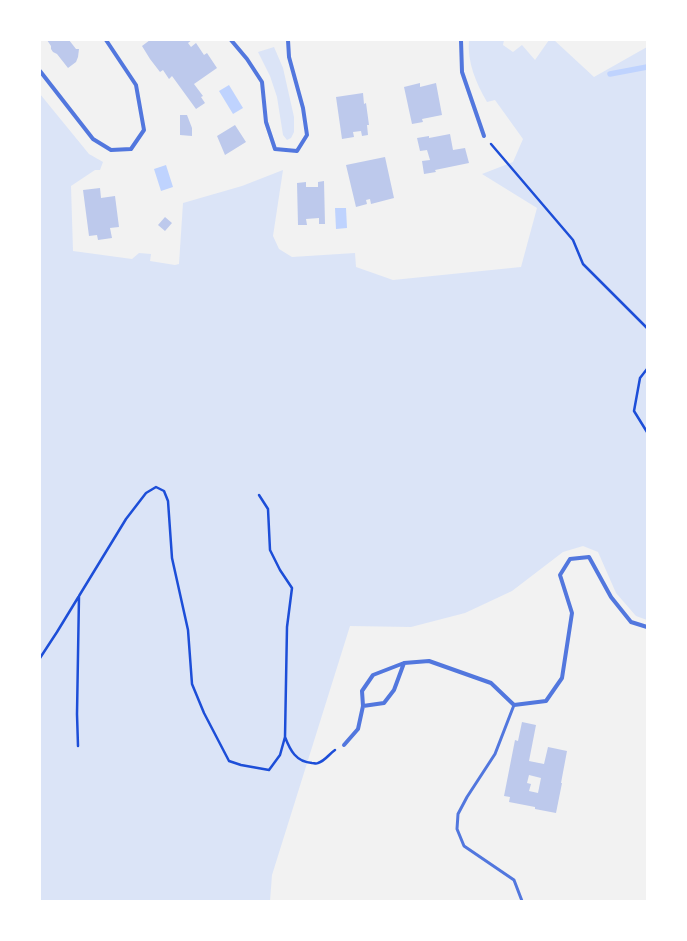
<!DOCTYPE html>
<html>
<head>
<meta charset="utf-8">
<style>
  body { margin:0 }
  #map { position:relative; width:687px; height:941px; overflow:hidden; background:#f2f2f2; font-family:Merriweather,serif }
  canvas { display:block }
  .frame { position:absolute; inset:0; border:41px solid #fff; pointer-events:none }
</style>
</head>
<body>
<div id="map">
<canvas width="687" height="941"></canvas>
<div class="frame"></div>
</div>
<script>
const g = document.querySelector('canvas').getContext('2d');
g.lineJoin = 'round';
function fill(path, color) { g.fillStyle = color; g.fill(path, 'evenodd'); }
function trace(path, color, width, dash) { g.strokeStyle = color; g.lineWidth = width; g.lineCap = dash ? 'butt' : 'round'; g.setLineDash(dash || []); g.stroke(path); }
const green = new Path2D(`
  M469,40H504L503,45L513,52L522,45L535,60L549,40H554L594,77L647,47V620L636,616L616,593L598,552L583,546L563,552L512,591L465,613L411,627L350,626L272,875L270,901H40V94L89,154L103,162L100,170H95L71,186L73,251L132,259L139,253L151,254L150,261L175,265L179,264L183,203L242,186L283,170L273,236L279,249L292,257L355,253L356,267L393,280L521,267L537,208L482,174L513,162L523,139L495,100L487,102C476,83 467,62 469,40Z
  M274,47L283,68L294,117V132L291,138L287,140L283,135L277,97L270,76L258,52Z`);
const water = new Path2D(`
  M229,85L243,108L233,114L219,91Z
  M166,165L173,187L161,191L154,169Z
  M335,208H346L347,228L336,229Z`);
const stream = new Path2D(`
  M610,74L647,67`);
const building = new Path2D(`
  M47,40H69L76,49H79L78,57L76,62L68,68L57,54L53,52L51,49V46Z
  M150,40H192L188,43L191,47L196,43L204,55L207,53L217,68L194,84L203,96L201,97L205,103L196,109L172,76L169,79L163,70L160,72L150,59L142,46Z
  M420,83V87L436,83L442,115L422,119L423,122L412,124L404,87Z
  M363,93L364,104L366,103L369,125H367L368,135L362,136L361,131L353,132L354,137L342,139L336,97Z
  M180,115H187L192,128V136L180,135Z
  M235,125L246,142L225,155L217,136Z
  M450,134L453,150L465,148L469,163L435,170L436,172L424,174L422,161L430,160L427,150L420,151L417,138L429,136V138Z
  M385,157L394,198L371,204L370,199L366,200L367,204L356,207L346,165Z
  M324,181L325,224H319V218L306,219L307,225H298L297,183L306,182V187H318V182Z
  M100,188L101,198L115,196L119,227L110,228L112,238L98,240L97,235L89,236L83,190Z
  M165,217L172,223L165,231L158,225Z
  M522,722L536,725L529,761L544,764L548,747L567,751L561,783H562L556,813L535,809V807L509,802L510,797L504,796L515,740L518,741ZM529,775L541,778L538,793L529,791L531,784L527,783Z`);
const path = new Path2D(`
  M491,144L573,240L583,264L647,328
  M647,369L640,378L634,411L647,432
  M259,495L268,509L270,550L280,570L292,588L287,627L285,737C290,750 296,762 312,763C314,763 316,764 318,763C325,761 329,754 335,750
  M40,658L57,632L126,519L146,493L156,487L164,491L168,501L172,558L188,630L192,684L204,713L229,761L241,765L269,770L280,755L285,737
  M78,746L77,714L79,596`);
const service = new Path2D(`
  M514,705L495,754L467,797L458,814L457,829L464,846L514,880L522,901`);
const minor = new Path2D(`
  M231,40L247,59L262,82L266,122L275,149L297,151L307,135L303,108L289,57L288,40
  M461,40L462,72L484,136
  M40,71L93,139L111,150L131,149L144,130L136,85L106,40
  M404,663L394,690L384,703L363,706L362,691L373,675L404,663L429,661L491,683L514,705L546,701L562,678L572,613L560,575L570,559L589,557L611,597L631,622L647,627
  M344,745L358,729L363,706`);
fill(green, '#dbe4f7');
fill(water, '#bfd3fe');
trace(stream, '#bfd3fe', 5.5);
fill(building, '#bdc9ec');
trace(path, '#1d4ed8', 2.5);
trace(service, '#5277de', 3);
trace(minor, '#5277de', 4);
</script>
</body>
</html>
